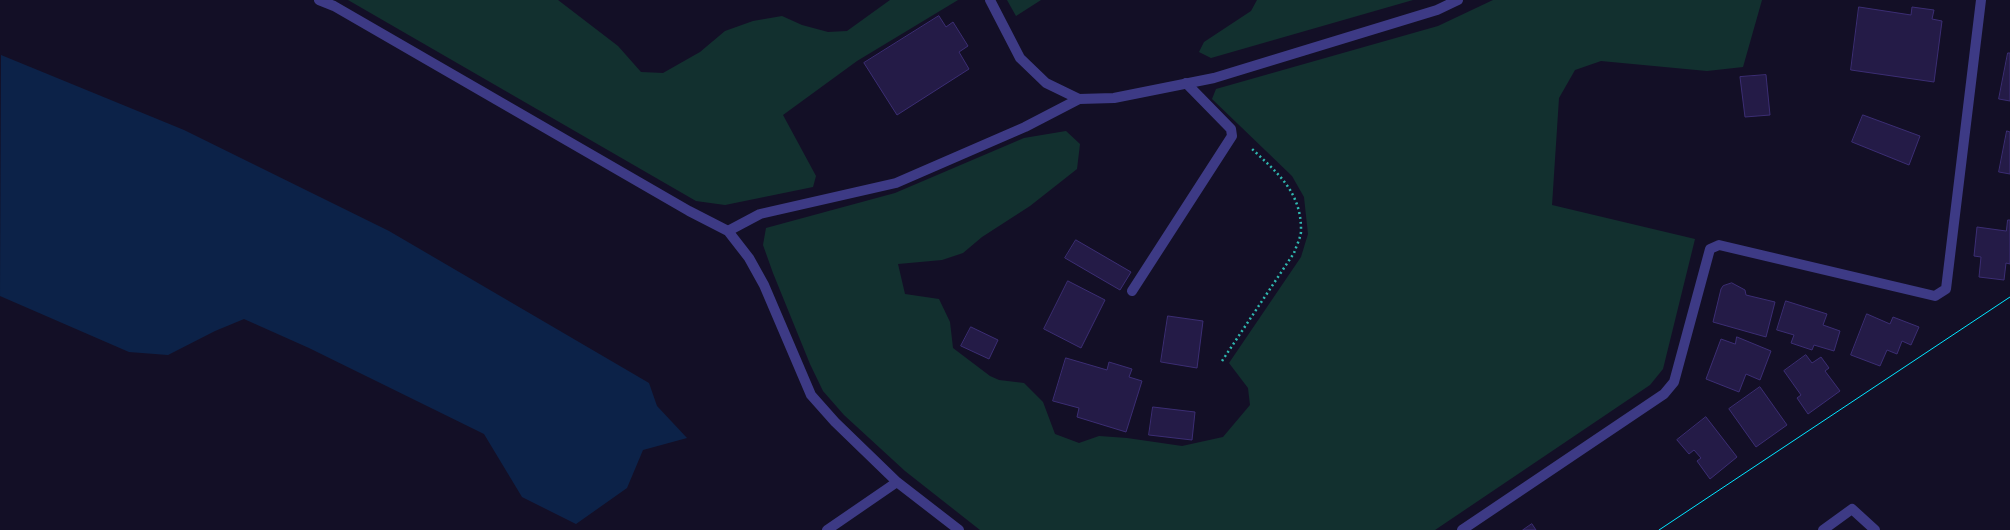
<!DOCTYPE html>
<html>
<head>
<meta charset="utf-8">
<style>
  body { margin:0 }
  canvas { display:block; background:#130f26 }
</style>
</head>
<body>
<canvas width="2010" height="530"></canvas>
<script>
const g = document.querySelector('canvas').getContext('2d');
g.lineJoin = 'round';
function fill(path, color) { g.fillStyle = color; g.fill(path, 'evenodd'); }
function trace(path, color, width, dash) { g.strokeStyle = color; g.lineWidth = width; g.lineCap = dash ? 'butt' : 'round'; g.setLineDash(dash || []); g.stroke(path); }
const green = new Path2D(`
  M348,0H558L618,46L641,72L663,73L700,52L725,31L753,21L782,16L802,25L828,32L847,31L890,0H958L857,61L783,115L816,176L813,187L725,205L696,201Z
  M1007,0H1041L1016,16Z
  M1257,0H1413L1211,58L1199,52L1204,42L1251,11Z
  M1493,0H1762L1743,67L1707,71L1601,61L1575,70L1559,98L1552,205L1695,239L1663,369L1650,385L1435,530H980L905,471L844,415L823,391L810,364L773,273L763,245L766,228L895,193L1024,138L1066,131L1080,144L1077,169L1030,206L982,237L963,253L942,260L898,264L905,294L939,299L950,322L953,348L990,376L999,380L1024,383L1043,402L1055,434L1079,443L1099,436L1127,438L1182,446L1223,437L1250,405L1248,388L1229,363L1301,257L1308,234L1304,197L1292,176L1212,99L1216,89L1438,26Z`);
const water = new Path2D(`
  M1,55L184,130L389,231L649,383L657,406L687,438L643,450L627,488L576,524L522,497L484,434L309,348L244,319L215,331L168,355L129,352L0,296Z`);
const building = new Path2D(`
  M1859,7L1911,15L1912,7L1934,10L1932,19L1942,21L1934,82L1851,70Z
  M939,16L946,27L953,22L968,46L959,52L969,69L897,115L864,63Z
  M2008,53H2010V101L1999,99Z
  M1766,75L1770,115L1745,117L1740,77Z
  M1863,115L1920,136L1909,165L1852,142Z
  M2007,131L2010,132V174L1999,172Z
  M2008,220H2010V264L2006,263L2004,280L1979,277L1981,257L1974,256L1977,227L2006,231Z
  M1076,240L1131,272L1120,290L1065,258Z
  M1068,281L1105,300L1081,348L1044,329Z
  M1732,283L1745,290L1746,295L1775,302L1766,337L1713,322L1721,289L1723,286Z
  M1786,301L1827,314L1823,325L1840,331L1834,351L1814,345L1812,350L1791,343L1794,335L1777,330Z
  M1867,314L1890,324L1893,317L1919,327L1911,345L1902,341L1897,354L1887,350L1880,366L1851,355Z
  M1168,316L1203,321L1197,368L1161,362Z
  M971,327L998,340L989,359L961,346Z
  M1737,337L1771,351L1760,380L1746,374L1739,392L1706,379L1721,339L1735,344Z
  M1806,355L1812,363L1821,357L1829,368L1825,371L1840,391L1808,414L1797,398L1801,395L1784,371Z
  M1066,358L1107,370L1109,362L1132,369L1129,377L1142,381L1126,432L1077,417L1079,408L1053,401Z
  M1760,387L1787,425L1756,447L1729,409Z
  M1153,407L1195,412L1192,440L1149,435Z
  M1706,417L1737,457L1710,479L1697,461L1701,458L1694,450L1689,454L1677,440Z
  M1532,524L1536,530H1523Z`);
const path = new Path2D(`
  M1222,361L1294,253C1296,247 1300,239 1301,232C1302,191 1276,172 1250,147`);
const minor = new Path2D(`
  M319,0L334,6L689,211L728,231L749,258L764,285L811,395L835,422L897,482L959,530
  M728,231L760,214L896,183L1025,127L1079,99
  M1132,291L1232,136L1231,129L1186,83
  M827,530L897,482
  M1462,530L1664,394L1674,382L1710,249L1719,245L1935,296L1946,289L1981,0
  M1823,530L1852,509L1875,530`);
const tertiary = new Path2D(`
  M990,0L1020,58L1046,83L1079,99L1114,98L1214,78L1437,10L1458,0`);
const tram = new Path2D(`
  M1659,530L2010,297`);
fill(green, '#12302f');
fill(water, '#0c2248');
fill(building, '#241b47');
trace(building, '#3b2d73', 1);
trace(path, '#2fb8b0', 2.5, [2, 3]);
trace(minor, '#3d3a85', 10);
trace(tertiary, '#3d3a85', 10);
trace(tram, '#00e5ff', 1);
</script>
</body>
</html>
